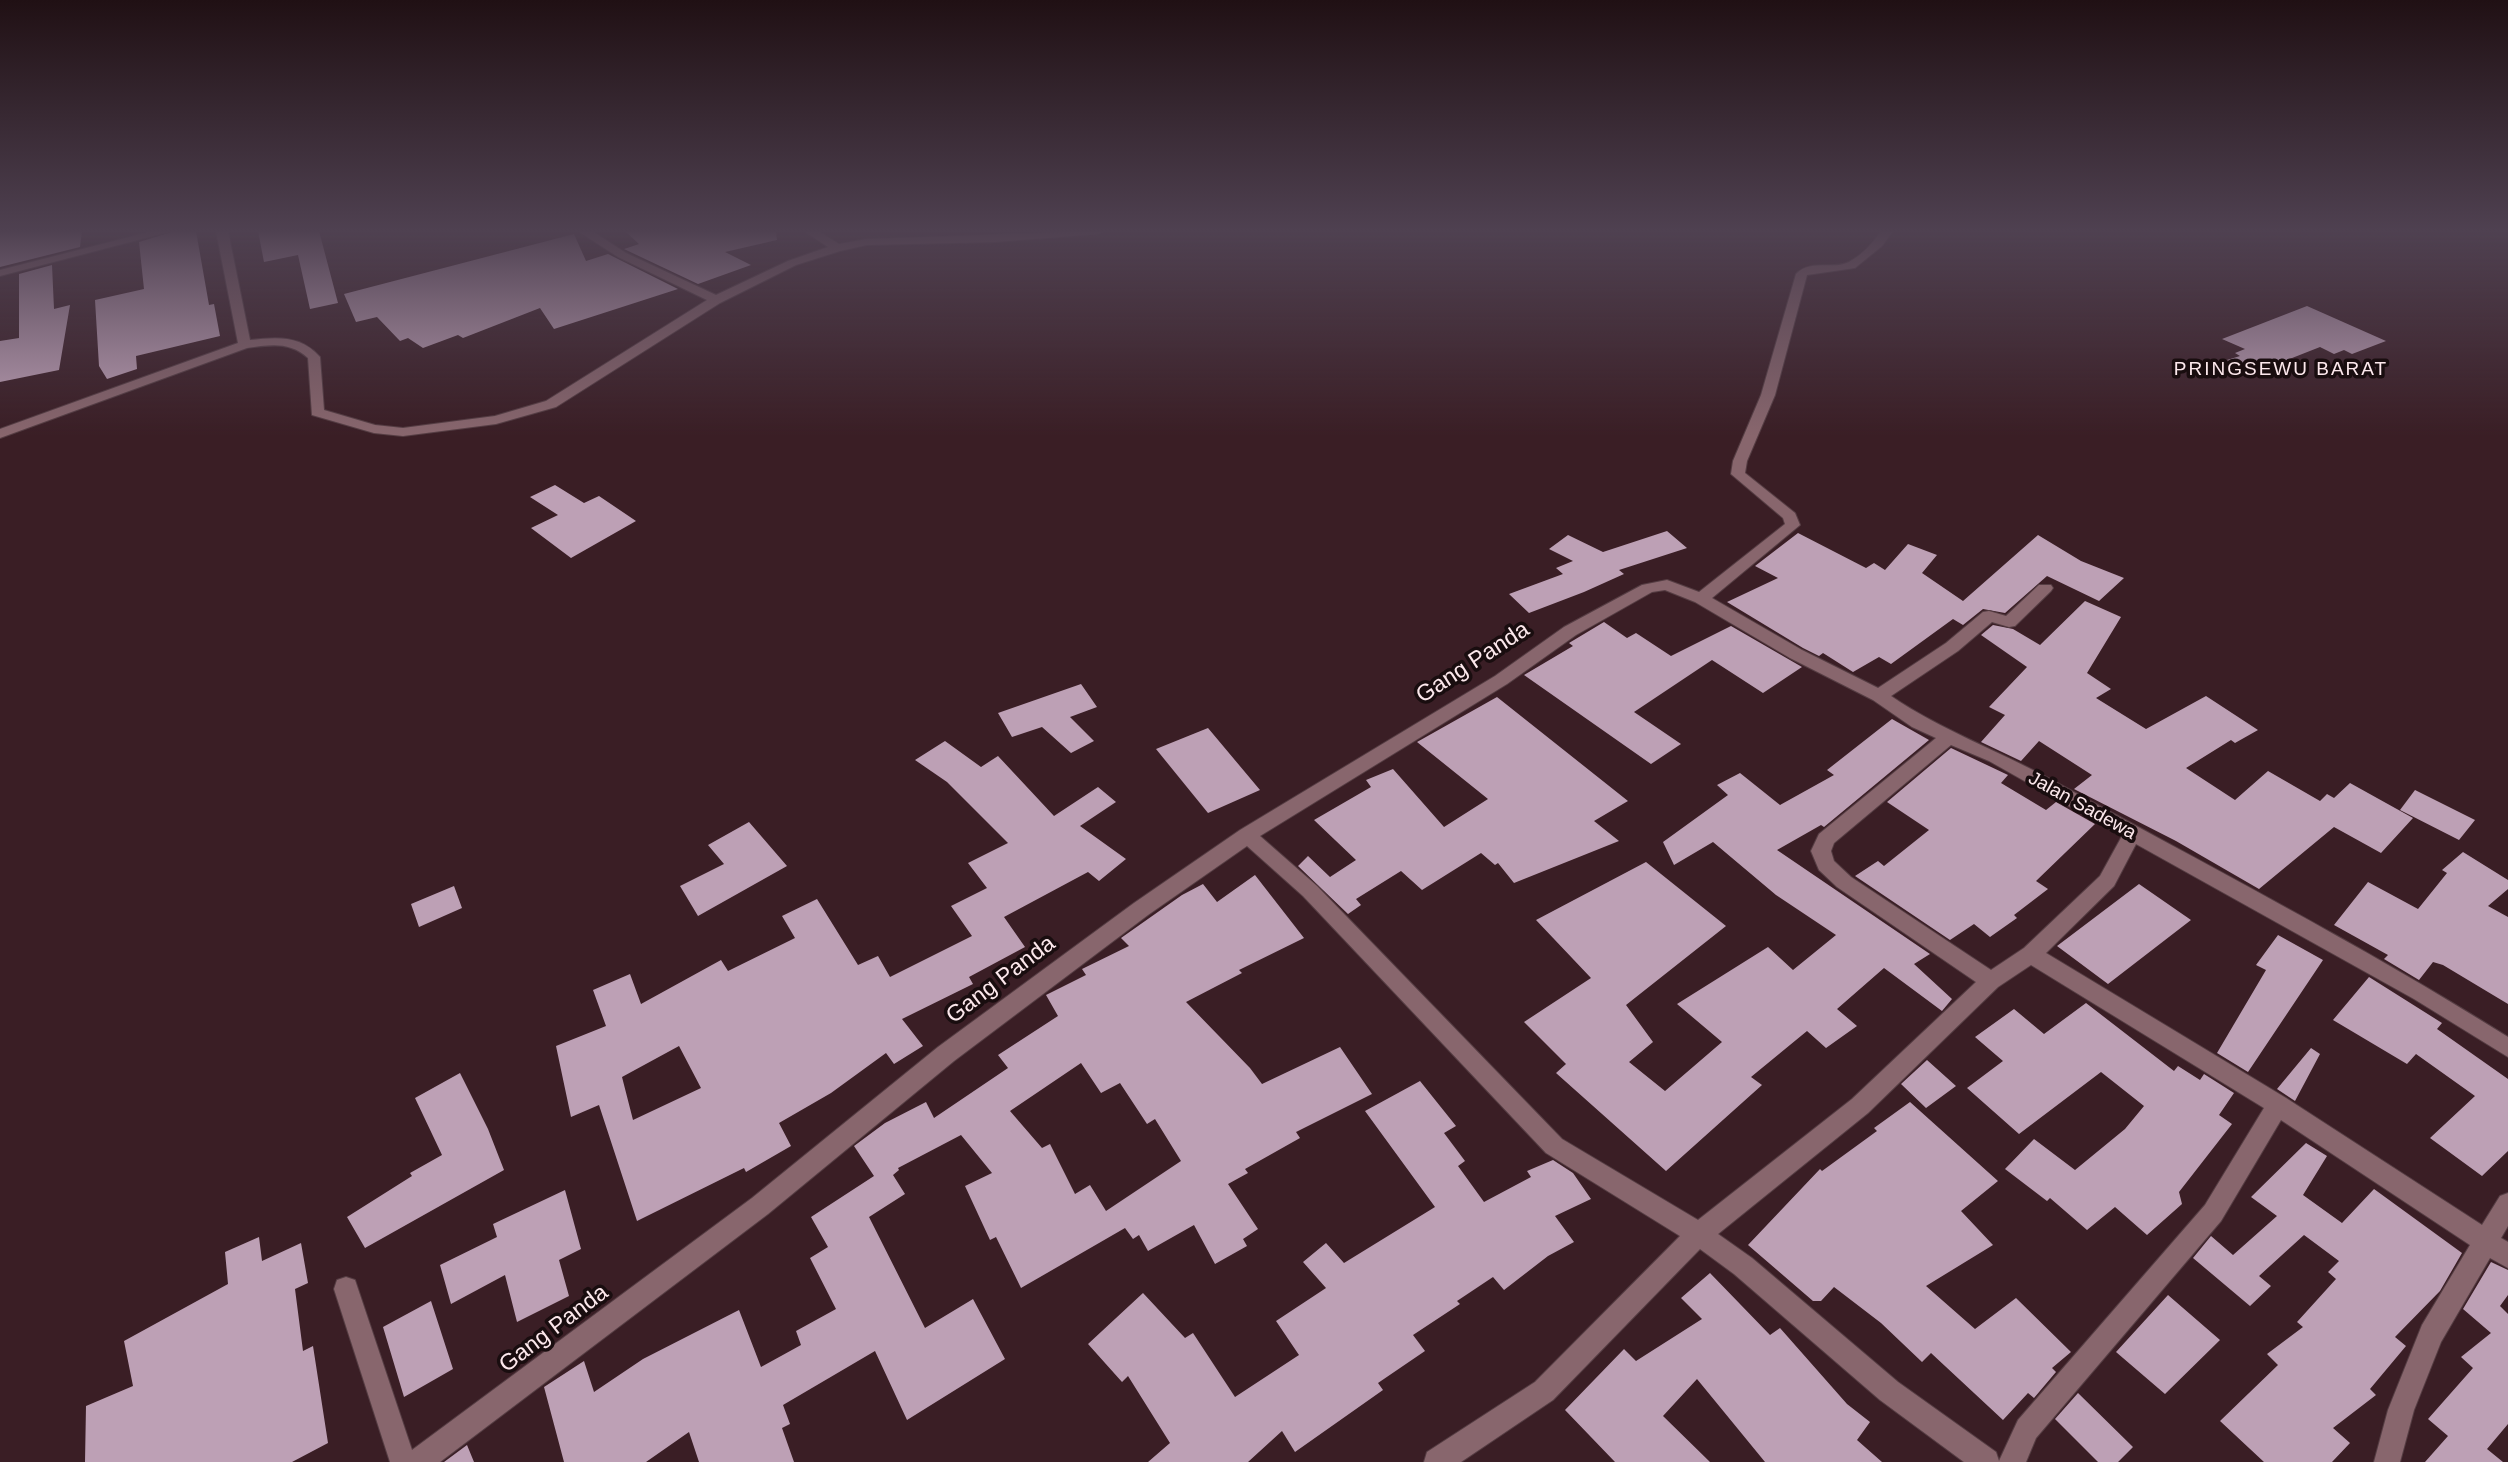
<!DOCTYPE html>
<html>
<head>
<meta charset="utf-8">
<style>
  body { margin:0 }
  canvas { display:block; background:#3a1e25 }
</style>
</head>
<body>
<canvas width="2508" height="1462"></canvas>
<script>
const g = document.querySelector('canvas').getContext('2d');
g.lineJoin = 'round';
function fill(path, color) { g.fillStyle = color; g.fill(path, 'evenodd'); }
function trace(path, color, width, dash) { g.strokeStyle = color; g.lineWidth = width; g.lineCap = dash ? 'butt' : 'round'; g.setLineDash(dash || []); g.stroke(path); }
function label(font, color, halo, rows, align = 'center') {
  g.font = font + ' Helvetica,sans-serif'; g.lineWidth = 7; g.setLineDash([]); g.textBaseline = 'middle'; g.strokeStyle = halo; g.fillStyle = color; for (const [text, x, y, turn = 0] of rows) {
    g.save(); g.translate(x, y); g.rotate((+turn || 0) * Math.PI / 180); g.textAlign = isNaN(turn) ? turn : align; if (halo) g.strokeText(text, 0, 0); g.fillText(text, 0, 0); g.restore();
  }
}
const building = new Path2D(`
  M0,231H82L80,247L0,267Z
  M175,231H196L209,305L214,304L220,336L136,356L137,369L107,379L99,366L95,300L144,289L139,242Z
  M258,231H319L338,303L310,309L298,255L264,262Z
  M625,231H776L777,240L725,252L751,265L698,284L624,249L639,244Z
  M574,234L586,261L608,254L678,289L554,329L540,308L463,338L458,335L423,348L408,338L400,341L377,317L356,322L344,294Z
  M52,265L54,309L70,305L59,370L0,382V341L19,338V274Z
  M2307,306L2386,341L2352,354L2344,350L2334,354L2320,347L2254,373L2227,360L2240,356L2235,353L2245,349L2222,339Z
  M555,485L584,503L599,496L636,521L571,558L531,528L558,515L530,497Z
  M1667,531L1687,548L1619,570L1624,574L1584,592L1529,613L1509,594L1563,574L1556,568L1573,561L1549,549L1568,535L1603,552Z
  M1798,533L1866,568L1874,563L1885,570L1908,544L1937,555L1922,573L1963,601L2038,535L2081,561L2124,578L2099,601L2047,576L2005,613L1983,609L1963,625L1953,619L1891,664L1879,657L1853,672L1823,653L1819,656L1803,648L1727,602L1778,578L1755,566Z
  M2085,601L2121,617L2087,673L2111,689L2096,698L2146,729L2206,696L2258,730L2235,743L2231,740L2186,768L2235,800L2268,771L2320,801L2327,794L2334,798L2350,783L2413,818L2381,853L2334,827L2259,889L2176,841L2074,789L2092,775L2039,741L2021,761L1981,742L2005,715L1989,707L2027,667L1981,635L1993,625L2013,629L2040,645Z
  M1604,622L1627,638L1636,633L1671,656L1731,626L1802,667L1763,693L1712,660L1634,712L1681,744L1651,764L1524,675L1573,646L1569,643Z
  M1081,684L1097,707L1070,717L1094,741L1071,753L1042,727L1012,737L998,713Z
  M1497,697L1628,801L1594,821L1619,841L1514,883L1498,863L1495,865L1481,853L1422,890L1401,871L1356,899L1361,905L1348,914L1298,866L1308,856L1330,877L1356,860L1314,820L1371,787L1366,780L1393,769L1444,827L1488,799L1417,742Z
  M1892,719L1929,740L1824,827L1821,825L1777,850L1930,954L1914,964L1952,999L1942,1011L1884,968L1837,1009L1857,1026L1826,1048L1807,1031L1751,1077L1762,1085L1666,1171L1556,1073L1566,1064L1524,1022L1591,978L1536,920L1646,862L1726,926L1626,1005L1653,1042L1629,1062L1665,1091L1722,1042L1677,1004L1768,947L1793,970L1836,935L1776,895L1713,842L1674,865L1663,842L1728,795L1717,785L1740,773L1780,805L1834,775L1827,770Z
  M1208,728L1260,790L1208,813L1156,749Z
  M945,741L981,767L998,756L1054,816L1098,787L1116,802L1080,826L1126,859L1099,881L1088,872L1004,917L1025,947L969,977L973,984L902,1019L923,1046L894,1064L886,1053L831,1093L779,1123L791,1146L746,1172L744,1168L637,1221L599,1105L571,1117L556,1046L606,1026L593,990L630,974L641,1004L721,960L728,971L795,938L782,916L817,899L858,965L878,956L890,977L972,936L951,906L987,888L968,863L1008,843L947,782L915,760ZM679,1046L701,1088L633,1120L622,1077Z
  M1951,748L2008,775L2001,783L2046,810L2056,802L2095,824L2036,881L2048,889L2014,915L2017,918L1990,937L1974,924L1950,940L1855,876L1878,861L1884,866L1929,830L1887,802Z
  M2415,790L2475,820L2459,840L2400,810Z
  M749,822L787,866L698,916L680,886L724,864L708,845Z
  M2463,852L2508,880V889L2488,906L2508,917V1004L2443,965L2433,962L2419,980L2384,959L2388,955L2334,925L2368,882L2418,909L2447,873L2442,870Z
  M1255,875L1304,938L1239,970L1242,973L1186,1002L1250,1068L1262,1084L1340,1047L1372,1094L1296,1132L1300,1138L1245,1169L1248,1173L1228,1184L1258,1229L1243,1239L1247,1246L1215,1264L1194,1225L1148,1251L1139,1235L1133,1239L1125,1228L1021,1288L996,1237L990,1240L965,1186L992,1173L961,1135L898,1168L899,1170L893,1175L905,1194L869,1217L925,1328L973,1299L1005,1359L907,1420L875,1351L783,1405L790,1424L782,1428L794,1462H699L689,1432L646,1462H564L544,1387L584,1361L594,1392L643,1359L739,1310L761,1367L801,1345L796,1331L836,1309L810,1258L828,1247L811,1217L874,1176L854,1146L885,1123L926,1102L934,1118L1008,1068L998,1055L1058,1016L1046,995L1086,975L1082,969L1129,946L1121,938L1182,895L1203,884L1217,902ZM1081,1063L1101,1093L1120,1083L1147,1124L1155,1119L1181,1161L1106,1211L1090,1185L1075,1194L1050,1144L1042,1148L1010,1111Z
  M2139,884L2191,920L2108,984L2057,946Z
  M454,886L462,908L419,927L411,904Z
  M2278,935L2323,960L2248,1072L2217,1053L2266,970L2256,965Z
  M2369,977L2442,1023L2437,1029L2508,1079V1151L2482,1176L2430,1138L2475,1096L2416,1054L2407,1064L2333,1020Z
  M2086,1003L2174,1071L2178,1066L2200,1080L2204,1074L2234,1093L2219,1115L2232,1124L2179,1192L2182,1204L2147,1235L2115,1207L2087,1230L2050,1198L2047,1201L2005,1169L2034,1139L2075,1170L2125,1129L2144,1106L2101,1072L2019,1134L1967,1088L2003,1061L1975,1037L2014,1009L2044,1034Z
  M2311,1048L2320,1054L2295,1101L2277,1089Z
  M1927,1060L1956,1086L1926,1108L1901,1084Z
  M460,1073L488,1129L504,1170L365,1248L347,1217L412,1176L410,1173L442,1155L415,1098Z
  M1420,1081L1456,1126L1444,1133L1465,1161L1458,1166L1484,1202L1531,1177L1527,1171L1553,1160L1573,1173L1591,1199L1555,1216L1574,1242L1548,1256L1504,1290L1493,1277L1457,1301L1460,1304L1413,1335L1425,1351L1378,1383L1383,1390L1295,1452L1282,1431L1248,1462H1148L1170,1443L1128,1376L1122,1382L1088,1344L1143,1293L1185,1338L1193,1333L1235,1397L1299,1355L1276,1321L1326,1288L1303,1262L1326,1243L1344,1263L1435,1207L1365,1111Z
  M1910,1102L1998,1181L1961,1211L1993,1245L1926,1286L1975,1329L2016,1298L2071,1352L2052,1368L2056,1372L2034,1398L2028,1393L2003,1420L1931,1353L1922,1362L1881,1323L1834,1287L1821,1301H1813L1748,1245L1820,1169L1822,1171L1877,1131L1874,1128Z
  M2306,1143L2327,1156L2303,1195L2342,1223L2374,1189L2462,1253L2440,1291L2395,1337L2406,1346L2370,1389L2376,1395L2333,1428L2350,1443L2332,1462H2264L2220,1421L2278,1365L2267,1354L2303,1327L2297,1322L2336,1279L2328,1272L2339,1261L2304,1235L2259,1276L2271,1286L2250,1306L2193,1258L2211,1236L2233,1255L2277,1216L2251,1197Z
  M565,1190L581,1249L559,1260L569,1296L517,1322L505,1275L451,1304L440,1265L497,1237L493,1224Z
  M259,1237L262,1261L301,1243L308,1283L295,1289L303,1351L313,1346L328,1443L292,1462H85L86,1406L133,1386L124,1341L228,1284L225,1252Z
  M2491,1262L2508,1270V1295L2500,1306L2508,1314V1424L2487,1449L2503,1462H2425L2448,1436L2428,1419L2473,1368L2461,1357L2491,1333L2463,1309Z
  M1710,1273L1770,1335L1780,1328L1847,1404L1870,1422L1857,1440L1882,1462H1765L1697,1379L1663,1416L1710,1462H1615L1565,1410L1624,1349L1636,1361L1702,1319L1681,1298Z
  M2168,1295L2220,1340L2165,1394L2116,1352Z
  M431,1301L453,1369L404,1397L383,1327Z
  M2078,1393L2133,1447L2118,1462H2098L2055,1419Z
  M467,1445L474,1462H444Z`);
const minor = new Path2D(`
  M153,231H172L0,276V270Z
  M216,231H228L250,340C277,337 301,335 320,357L324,410L375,425L403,428L495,416L546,401L707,300L618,257L578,231H592L626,253L716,295L788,261L828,247L804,231H818L839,244L867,239L1104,231L1098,234L995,242L867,245L840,251L796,265L720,303L556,407L496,424L403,436L374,433L312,415L308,358C289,341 270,345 247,348L0,438V429L238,343Z
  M1881,231H1893L1882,246L1855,268L1807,275L1775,395L1747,461L1745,473L1795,513L1800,525L1712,598L1802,650L1878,688L1946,643L1983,612L1989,611L2006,616L2039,585H2051L2053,588L2051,591L2015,626L2009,627L1992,622L1958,651L1891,696C1941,730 1997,750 2050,779C2203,863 2360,944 2508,1037V1057L2414,999L2136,844L2114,886L2046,953L2286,1098L2482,1225L2500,1196L2508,1193V1226L2501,1238L2508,1242V1268L2490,1258L2441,1342L2414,1410L2400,1462H2374L2388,1410L2422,1325L2470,1245L2281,1120L2221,1221L2036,1438L2026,1462H1964L1880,1400L1734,1274L1700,1249L1553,1400L1461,1462H1424L1427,1452L1535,1382L1680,1236L1546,1153L1303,896L1247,846L1148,915L954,1061L768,1214L440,1462H390L334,1289L337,1280L346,1277L355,1280L412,1450L752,1198L938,1047L1134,903L1240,830L1495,676L1564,627L1642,585L1667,580L1699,592L1785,524L1783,518L1731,474L1733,461L1761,395L1796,274C1810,259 1833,270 1849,262C1862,255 1874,242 1881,231ZM1665,590L1695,602L1790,658L1873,700L1912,727L1936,738L1819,834L1811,851L1819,870L1837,887L1976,982L1852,1099L1698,1220L1562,1139L1317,886L1260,836L1507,684L1576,635L1652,592ZM1951,745L1989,761L2122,836L2100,876L2024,948L1991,970L1851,877L1834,861L1831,851L1834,843ZM2031,965L2264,1108L2205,1205L2018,1420L1999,1461L1996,1452L1898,1382L1752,1258L1718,1234L1868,1113L1998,987Z`);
const farQuarternames = [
  ["PRINGSEWU BARAT",2281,370]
];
const streetNames = [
  ["Jalan Sadewa",2082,806,29]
];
const nearStreetnames = [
  ["Gang Panda",1473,663,-33],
  ["Gang Panda",1001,980,-37],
  ["Gang Panda",554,1329,-37]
];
fill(building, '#bda0b5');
trace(minor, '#553d43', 2);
fill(minor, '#88666d');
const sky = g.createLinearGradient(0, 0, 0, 436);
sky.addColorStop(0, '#201014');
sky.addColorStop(0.53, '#4f4151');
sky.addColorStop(1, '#4f415100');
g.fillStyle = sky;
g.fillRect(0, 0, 2508, 436);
g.letterSpacing = '2px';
label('19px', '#fce8ec', '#190d0f', farQuarternames);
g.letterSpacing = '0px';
label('19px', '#fce8ec', '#190d0f', streetNames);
label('23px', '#fce8ec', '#190d0f', nearStreetnames);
</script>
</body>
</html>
